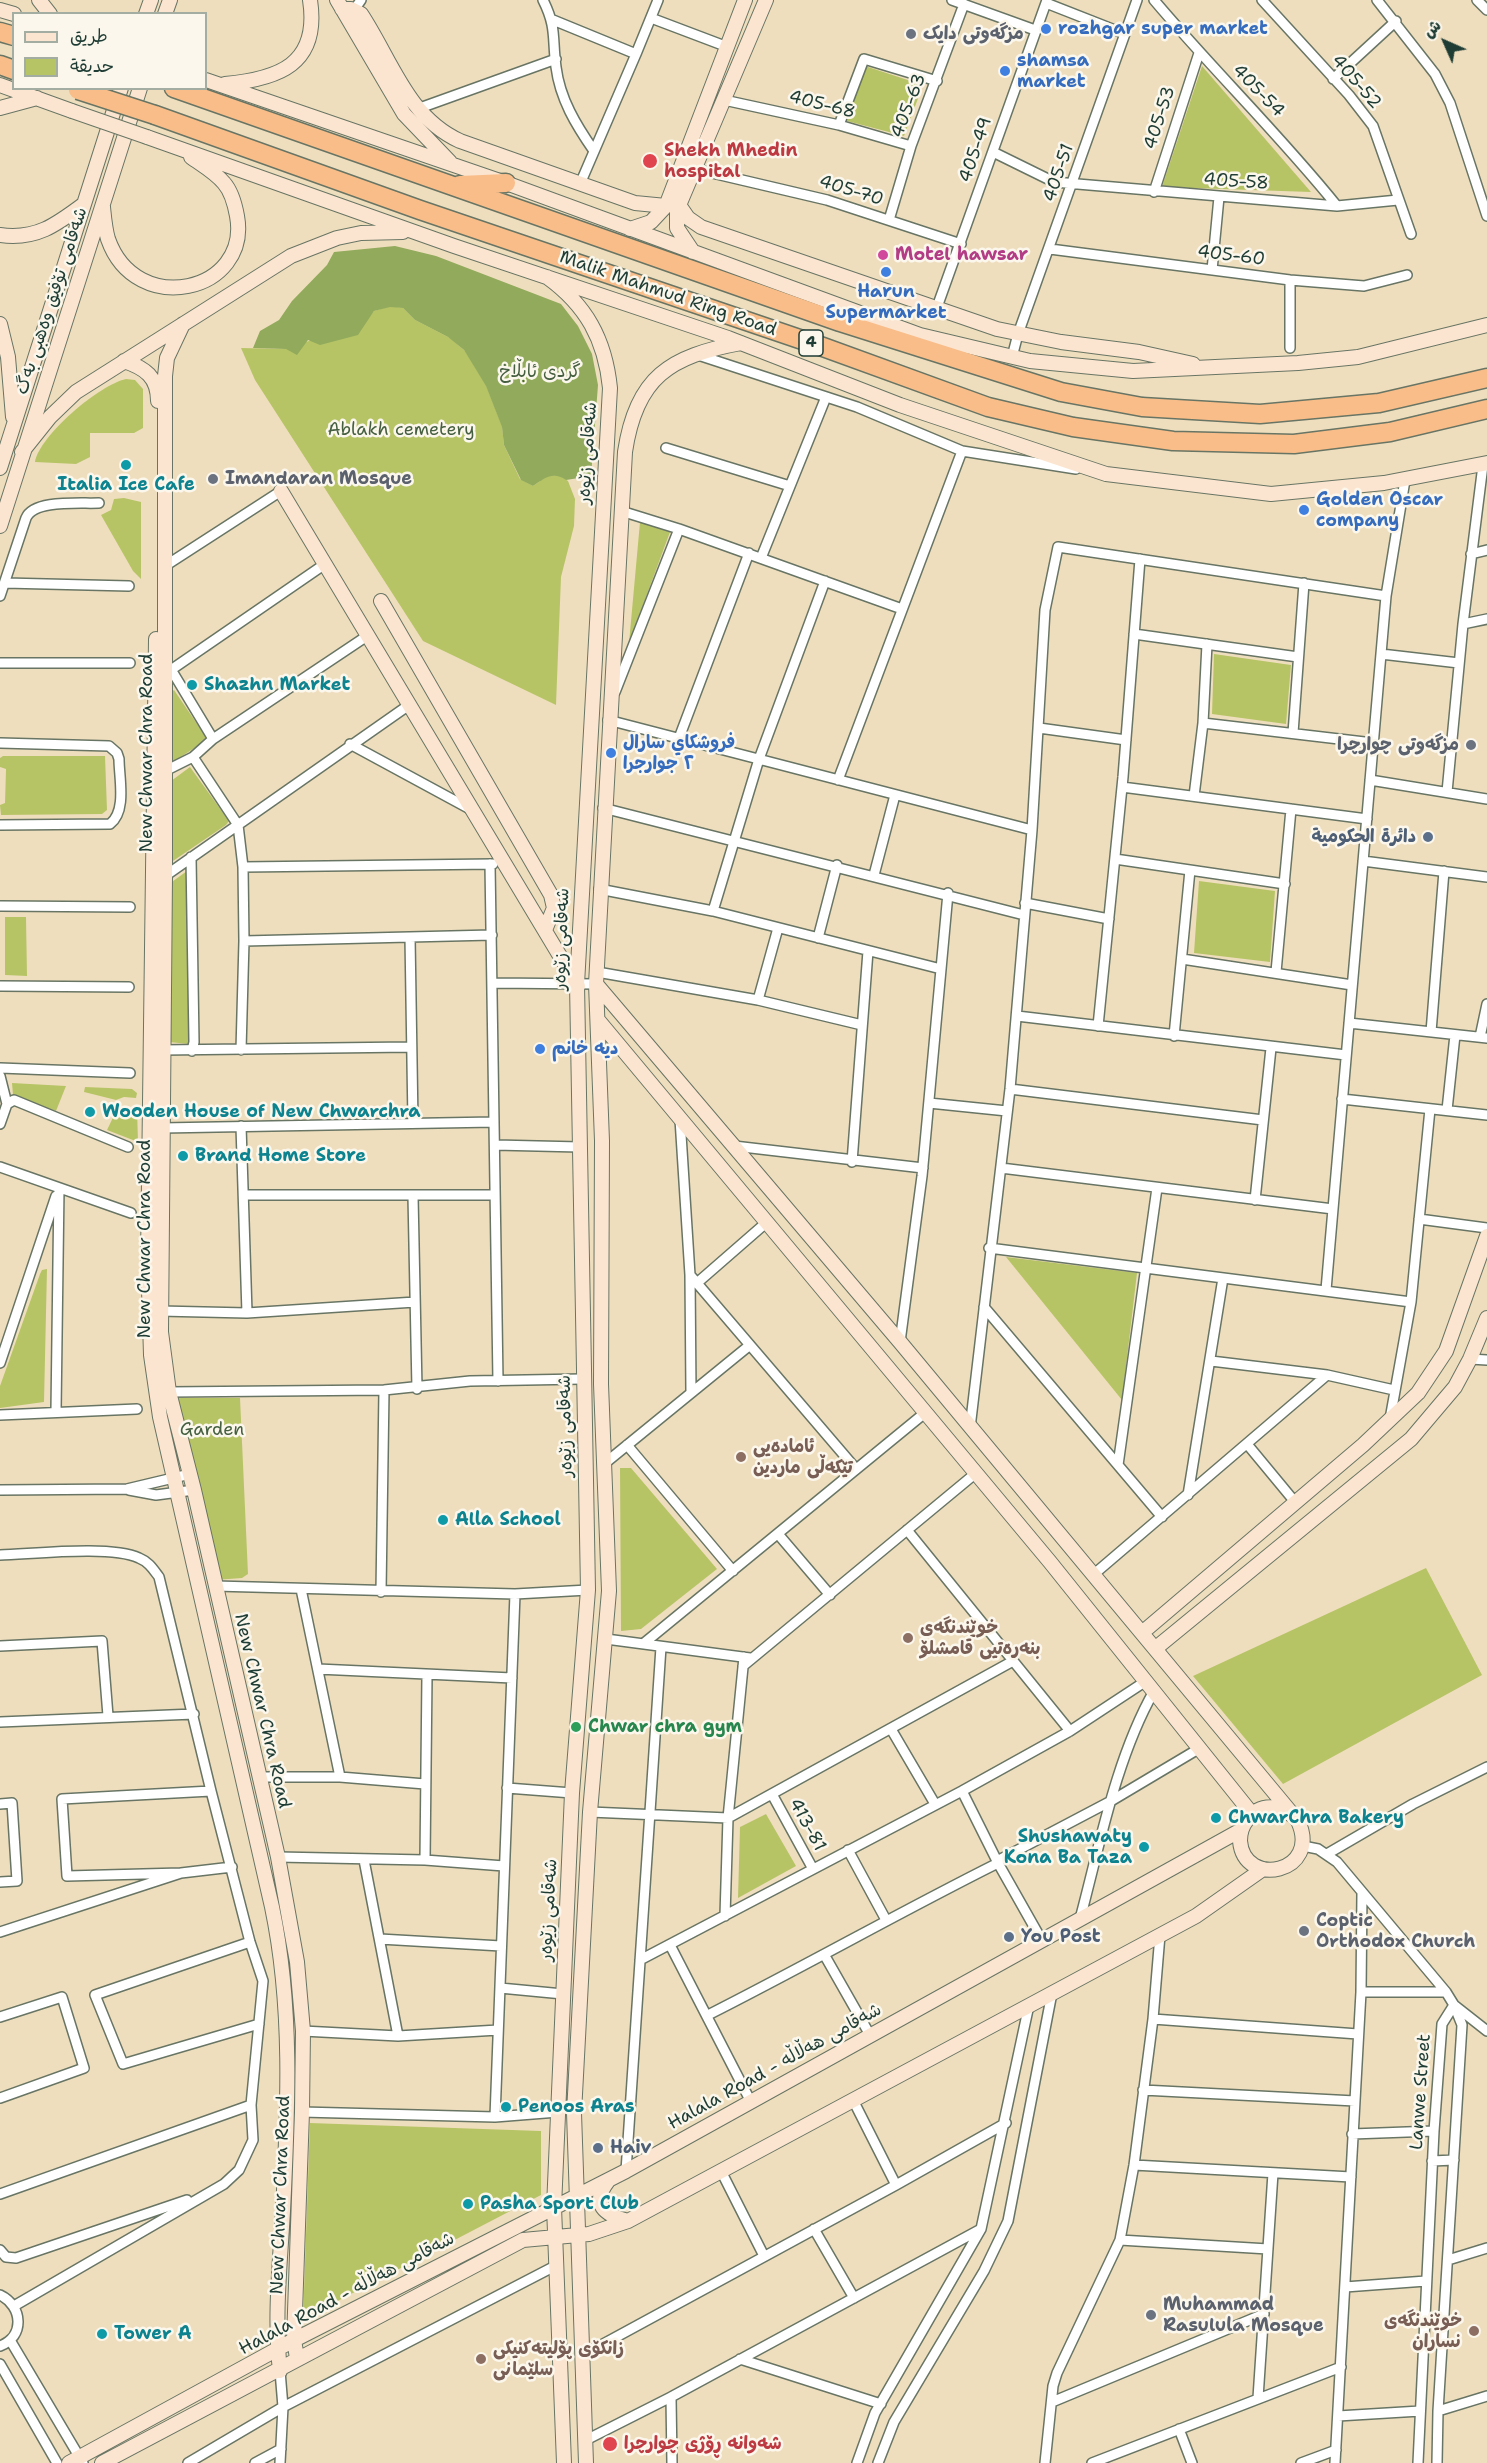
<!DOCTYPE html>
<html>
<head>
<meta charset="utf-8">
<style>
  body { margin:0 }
  #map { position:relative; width:1487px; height:2463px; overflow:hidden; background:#efdebe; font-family:"Shantell Sans","Playpen Sans Arabic",sans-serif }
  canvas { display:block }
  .legend { position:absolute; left:12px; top:12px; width:195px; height:78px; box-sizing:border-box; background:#fbf7ec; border:2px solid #a3ada2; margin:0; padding:8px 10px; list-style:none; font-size:18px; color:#1f3d34 }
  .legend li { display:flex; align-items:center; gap:12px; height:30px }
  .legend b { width:30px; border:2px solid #a3ada2 }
  .north { position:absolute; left:1415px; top:12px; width:60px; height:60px; -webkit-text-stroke:4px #fbf7ec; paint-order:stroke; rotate:315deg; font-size:16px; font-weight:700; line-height:24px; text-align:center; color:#1f3d34 }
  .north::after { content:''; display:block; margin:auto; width:21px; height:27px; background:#1f3d34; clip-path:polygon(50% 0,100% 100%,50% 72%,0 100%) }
</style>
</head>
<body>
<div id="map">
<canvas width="1487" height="2463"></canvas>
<ul class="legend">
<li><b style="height:8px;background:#fce5d0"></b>طريق</li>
<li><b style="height:16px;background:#b7c466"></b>حديقة</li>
</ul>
<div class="north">ش</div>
</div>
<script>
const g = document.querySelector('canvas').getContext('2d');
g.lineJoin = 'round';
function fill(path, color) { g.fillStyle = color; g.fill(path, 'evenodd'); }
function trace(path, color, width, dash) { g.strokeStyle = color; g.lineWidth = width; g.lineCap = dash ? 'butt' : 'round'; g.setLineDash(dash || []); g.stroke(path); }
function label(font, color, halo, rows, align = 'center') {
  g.font = font + ' "Shantell Sans","Playpen Sans Arabic",sans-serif'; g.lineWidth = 5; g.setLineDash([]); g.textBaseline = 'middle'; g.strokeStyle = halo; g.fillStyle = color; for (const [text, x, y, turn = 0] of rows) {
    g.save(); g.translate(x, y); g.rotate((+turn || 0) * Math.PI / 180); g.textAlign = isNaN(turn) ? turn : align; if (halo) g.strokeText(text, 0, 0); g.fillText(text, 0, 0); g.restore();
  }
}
const green = new Path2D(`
  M865,66L923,85L904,136L847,121Z
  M1202,66L1311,192L1162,187Z
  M390,306L403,308L415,320L450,338L465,351L486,385L502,426L504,445L520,479L533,486L547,476L559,475L568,481L575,499L574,526L561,577L556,705L423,641L255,380L241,348L286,349L366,321L374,311Z
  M126,379L135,380L143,389V428L134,433H90V457L76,464L35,462C40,435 99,385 126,379Z
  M124,498L141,502V579L133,571L101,515L111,510L114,499Z
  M640,522L670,532L629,643Z
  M1214,654L1291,665L1286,724L1212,714Z
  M174,690L206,737L199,745L173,762L169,694Z
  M3,756H105L107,810L102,814L1,815L0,805L5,803L6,769L0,767V758Z
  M190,767L229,821L226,825L170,863L171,781Z
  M187,871L189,1044L169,1042V884Z
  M1199,881L1275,891L1270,962L1194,953Z
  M5,917H26L27,976L5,975Z
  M12,1083L66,1086L56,1111L13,1095Z
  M85,1087L132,1089L137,1093L136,1098L124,1097L116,1100L84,1092Z
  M118,1107L137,1108L138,1142L107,1130Z
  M1006,1257L1137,1273L1122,1400Z
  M47,1269L44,1402L0,1408V1386L40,1274L42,1270Z
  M175,1398H240L248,1574L242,1578L215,1580Z
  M620,1468H631L717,1569L641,1629L621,1631Z
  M1426,1568L1482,1675L1283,1784L1193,1676Z
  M766,1814L796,1866L738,1898L740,1827Z
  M310,2123L541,2131V2195L303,2319Z`);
const forest = new Path2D(`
  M395,246L436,256L561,304L578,326L592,354L598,385L591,476L566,480C553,471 545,478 533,486L521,480L504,445L502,427L486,386L464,350L448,337L415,320L403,308L390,307L374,311L358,335L320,345L308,340L297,355L286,349L253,348L260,331L279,320L292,301L327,265L334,252Z`);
const street = new Path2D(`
  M543,0C557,28 552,38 556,67C560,99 576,125 594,151
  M952,0L1035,30
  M1154,0C1213,70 1279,134 1337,206
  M1262,0L1349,95L1373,126L1411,234
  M1377,0L1435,74L1450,103L1487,216
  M1477,0L1487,10
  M1046,3L1125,34
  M354,10L361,0
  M651,18L725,46
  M553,20L636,54L658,0
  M1333,79L1396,21
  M724,100L839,125L911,146
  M417,109L556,59
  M839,125L864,59L937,81
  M993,152L1054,182L1337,206L1398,200
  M695,169L827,200L961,244
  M580,184L636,54
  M1154,192L1199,53
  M889,220L911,146L964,4
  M1050,249L1290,280L1364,286L1407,275
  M1212,270L1219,197
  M1290,280V348
  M936,310L1047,0
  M695,354L857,407L962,451L1076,469
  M1012,357L1018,334L1137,0
  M666,448L790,486
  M621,511L679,529L902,609
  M1471,554L1487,550
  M761,558L826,397
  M165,566L281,491
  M5,583L129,586
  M0,596L26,518C34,499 81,504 99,503
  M1463,624L1487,619
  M1134,634L1298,657
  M1207,644L1203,723L1373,743
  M1381,654L1459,663
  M0,663H130
  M172,671L213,739
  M165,674L325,564
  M615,692L679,529
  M608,720L1032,830
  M1039,728L1126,740
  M1293,733L1304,583
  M679,738L749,553
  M0,743L109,746L117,753L119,759C119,778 127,811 110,824L0,825
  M350,744L470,809
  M193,757L238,825L243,867L244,941L241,1050
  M163,772L193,757L213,739L367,636
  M838,780L962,451
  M1370,780L1487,799
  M1122,787L1367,819
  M1447,792L1463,624L1483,465
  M1194,796L1203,723
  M603,808L1024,915
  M191,857L194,1042L192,1051
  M1115,859L1285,884
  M1363,861L1487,877
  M490,864L498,1381
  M243,867L493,864
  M874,875L895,795
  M165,876L409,705
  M599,889L713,911L941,969
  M1025,903L1109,919
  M0,906L130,907
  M713,911L759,759L825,581
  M410,937L413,1123
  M818,938L837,865
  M244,941L492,935
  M1182,959L1352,985
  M597,972L758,1000L862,1025
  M1276,972L1291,809
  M493,983L596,984
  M0,986L129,987
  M758,1000L778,928
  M1017,1016L1346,1055
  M1349,1023L1487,1038
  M1098,1026L1123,777L1140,559
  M1431,1032L1444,871
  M1174,1036L1190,870
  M1480,1037L1487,1004
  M162,1050L411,1047
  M0,1068L130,1073
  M0,1076L7,1104
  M1010,1089L1263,1120
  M1342,1099L1487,1115
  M929,1103L1007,1111
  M1447,1110L1455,1035
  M680,1119L690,1275L691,1393
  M0,1124L7,1104L14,1100L128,1147
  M241,1126L247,1313
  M162,1128L494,1122
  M495,1145L580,1147
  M734,1146L923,1168
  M852,1162L868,951
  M0,1167L131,1213
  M1001,1168L1333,1209
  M245,1195H494
  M413,1196L417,1389
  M1255,1200L1271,1048
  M1419,1219L1487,1228
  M989,1248L1411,1302
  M690,1275L856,1469
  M697,1283L767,1222
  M1326,1290L1386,596L1405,480
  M984,1307L1162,1517
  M160,1311L247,1313L415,1302
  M900,1342L922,1176L948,893
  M1470,1359L1487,1360
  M1211,1361L1327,1375L1394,1390
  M0,1363L56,1196
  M169,1392L384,1390L470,1381L582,1379
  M56,1411L59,1188
  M0,1415L137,1409
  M1390,1419L1411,1302L1430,1109
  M970,1428L1010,1089L1032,830L1045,610L1058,547L1386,596
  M1247,1444L1295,1502
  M627,1445L733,1571
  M604,1464L750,1345
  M1118,1465L1157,1188
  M0,1490L127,1489L190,1474
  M129,1490L156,1495L194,1490
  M1188,1495L1223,1278
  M907,1530L1070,1731
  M778,1534L830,1595
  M0,1555C34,1554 111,1545 139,1558C149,1562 153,1569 159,1577L211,1791L250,1942L263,1981L251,2105L253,2140L239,2170L224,2184L14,2306
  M1093,1575L1327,1375
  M215,1586L515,1594L588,1590
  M301,1589L340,1777
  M381,1592L384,1390
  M606,1639L750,1658
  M643,1644L926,1412
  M0,1646L102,1641L108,1716
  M743,1666L976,1473
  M318,1669L512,1678
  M0,1722L194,1714
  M891,1729L935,1804
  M259,1777H340L425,1784
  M507,1788L572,1793
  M962,1791L998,1863L1041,1939
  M773,1796L813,1869
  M0,1804L12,1803L17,1881L0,1882
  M590,1812L728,1818L1013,1661
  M1303,1846L1318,1849L1337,1862L1446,1992L1454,2005L1487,2031
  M848,1850L886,1920
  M1327,1854L1413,1804L1487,1767
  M278,1857L425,1860L504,1866
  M364,1860L398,2036
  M425,1860L427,1675
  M997,1861L1111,1801L1200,1748
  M181,1873L67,1876L62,1799L211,1791
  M725,1916L728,1818L744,1657
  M1080,1919C1100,1844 1116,1758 1154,1691
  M0,1932L181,1873L232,1867
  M380,1939L501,1946
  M250,1942L95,1995L123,2064L259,2024
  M670,1945L751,2102
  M825,1956L870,2035
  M640,1960L962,1791L1070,1731L1146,1681
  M500,1988L563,1994
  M1361,1992H1446
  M708,2015C805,1966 900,1912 998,1863
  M0,2017L62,1997L84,2068L0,2098
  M1153,2019L1358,2034
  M303,2031L398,2036L498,2030
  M1143,2090L1355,2101
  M853,2100L896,2185
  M302,2112L495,2117L558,2112
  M495,2117L515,1594
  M1352,2134L1434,2131
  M1432,2161L1454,2160
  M1134,2165L1351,2177
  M626,2171L661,1647
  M721,2171L764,2256
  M0,2194L251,2105
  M814,2229L854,2298
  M1120,2240L1268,2249
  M0,2250L6,2257L16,2258L187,2200
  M1448,2260L1487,2248
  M1345,2287L1426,2281
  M0,2295C23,2306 25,2337 0,2346
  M10,2340L83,2463
  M583,2355L896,2185L1006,2123
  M740,2359L881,2404
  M0,2364L57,2463
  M280,2371L283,2407L280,2463
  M671,2397L672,2463
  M1258,2398L1273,2173
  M1052,2402L1264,2314
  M1438,2411L1487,2396
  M1338,2416L1420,2411
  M1179,2429L1192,2463
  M586,2440L671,2397L981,2229
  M188,2463L283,2407L557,2265
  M255,2463L281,2449
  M857,2463L875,2413L981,2229L1029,2005
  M878,2463L894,2422L984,2271L1008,2221L1052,1993
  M1045,2463L1053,2386L1057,2373L1120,2240L1134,2165L1153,2019L1160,1935
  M1092,2463L1341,2367
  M1301,2463L1336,2450
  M1335,2463L1361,1992L1362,1893
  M1418,2463L1434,2131L1442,2024L1454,2005
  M1437,2463L1438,2411L1462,2025L1454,2005`);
const secondary = new Path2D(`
  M39,0L50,14
  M337,0L404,114L450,162
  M342,9H351L361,14C391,59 407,117 460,141L635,203L666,206
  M0,10L14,14
  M146,14L151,0
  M165,14L170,0
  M206,80L506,183L920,335L1030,361L1133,371L1298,363L1358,357L1487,325
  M225,84C278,79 320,65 310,0
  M0,85L72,111
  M0,108L37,98
  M147,137L454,246L728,338L900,405L1106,474L1271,494L1384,483L1487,463
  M679,205L688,218L701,227L997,329L1061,342L1139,352L1193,364
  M103,207C104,217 105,229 108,239C136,319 251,292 237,216C235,205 232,192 224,183C215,172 202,165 191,157
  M630,229L651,222L666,206L745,0
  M0,235C36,240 56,225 84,204
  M693,252L677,228V210L766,0
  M547,277C586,305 605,339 610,388L577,984L588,1590L572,1793L554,2207L564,2463
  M0,324L8,357L13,417
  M183,324L167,358L165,376V876L161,1332L169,1392L194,1490L278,1857L297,1962L303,2031L302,2112L294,2340L297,2358
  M124,361C145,368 158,377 158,401
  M22,452L50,417L76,392L291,256L337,238L361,233L403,232
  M0,468L121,88
  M281,491L578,986
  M0,526L140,88
  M381,601L551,895L554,908L545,930
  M156,639L148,1257L151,1355L160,1417L272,1907C293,2007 288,2109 283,2211C280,2264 274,2318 280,2371
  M596,984L900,1342L1298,1821C1322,1873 1244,1889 1240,1841C1240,1834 1242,1826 1247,1820C1261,1801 1284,1805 1298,1821
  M598,1020L1050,1562L1252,1814
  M1143,1632L1363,1445L1418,1393L1446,1351L1487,1236
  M1156,1648L1411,1439L1455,1387L1470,1359L1487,1318
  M608,2181C590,2204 605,2215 628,2221
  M69,2463L294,2340L626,2171L1241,1830
  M102,2463L523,2240L589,2234L628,2221L1196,1916L1263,1869
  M586,2463L574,2113L590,1812L609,1591L601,1384L602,1141L596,984L625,452C636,377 670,356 741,343`);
const highway = new Path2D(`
  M0,32L14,36
  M0,65L14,70
  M174,88L840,322L1061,392L1142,407L1260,414L1379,403L1487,378
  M155,115L420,210L823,347L988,407L1073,427L1173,441L1294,444L1390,432L1487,409
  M460,185L506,183`);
const secondaryBridge = new Path2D(`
  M72,111L147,137`);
const highwayBridge = new Path2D(`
  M78,90L155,115`);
const markers = [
  [1046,29,6,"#3f7fe0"],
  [911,34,6,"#6b7280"],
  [1005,71,6,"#3f7fe0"],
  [650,161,8,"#e0444e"],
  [883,255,6,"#d1479c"],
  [886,272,6,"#3f7fe0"],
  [126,465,6,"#0f9aa8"],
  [213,479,6,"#6b7280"],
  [1304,510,6,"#3f7fe0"],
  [192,685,6,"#0f9aa8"],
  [1471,745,6,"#6b7280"],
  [611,753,6,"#3f7fe0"],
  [1428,837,6,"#5c6f8a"],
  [540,1049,6,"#3f7fe0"],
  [90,1112,6,"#0f9aa8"],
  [183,1156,6,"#0f9aa8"],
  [741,1457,6,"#8d6e63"],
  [443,1520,6,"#0f9aa8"],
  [908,1638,6,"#8d6e63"],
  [576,1727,6,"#2e9e5b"],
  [1216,1818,6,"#0f9aa8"],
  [1144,1847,6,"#0f9aa8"],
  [1304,1931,6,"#6b7280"],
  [1009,1937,6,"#5c6f8a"],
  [506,2107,6,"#0f9aa8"],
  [598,2148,6,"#5c6f8a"],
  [468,2204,6,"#0f9aa8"],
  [1151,2315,6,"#6b7280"],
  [1474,2331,6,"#8d6e63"],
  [102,2334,6,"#0f9aa8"],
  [481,2359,6,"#8d6e63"],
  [610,2444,8,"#e0444e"]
];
const shields = [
  [811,343,24]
];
const shieldNames = [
  ["4",811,343]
];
const shopNames = [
  ["rozhgar super market",1058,29],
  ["shamsa",1017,61],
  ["market",1017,82],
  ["Harun",886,292,"center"],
  ["Supermarket",886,313,"center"],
  ["Golden Oscar",1316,500],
  ["company",1316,521],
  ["فروشكاي سارال",623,743],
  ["٢ جوارجرا",623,764],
  ["دیە خانم",552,1049]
];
const worshipNames = [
  ["مزگەوتی دایک",923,34],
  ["Imandaran Mosque",225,479],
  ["مزگەوتی چوارچرا",1459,745,"right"],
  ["Coptic",1316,1921],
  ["Orthodox Church",1316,1942],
  ["Muhammad",1163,2305],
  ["Rasulula Mosque",1163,2326]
];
const streetNames = [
  ["405-52",1356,82,49],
  ["405-54",1258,91,46],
  ["405-68",822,105,14],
  ["405-63",909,106,-69],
  ["405-53",1160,118,-72],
  ["405-49",976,150,-71],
  ["405-51",1059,173,-71],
  ["405-58",1236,182,4],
  ["405-70",851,191,17],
  ["405-60",1231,256,7],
  ["Malik Mahmud Ring Road",668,294,19],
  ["شەقامی تۆفیق وەهبی بەگ",52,301,-72],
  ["شەقامی زێوەر",588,453,-86],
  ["New Chwar Chra Road",147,753,-90],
  ["شەقامی زێوەر",562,939,-88],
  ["New Chwar Chra Road",145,1239,-90],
  ["شەقامی زێوەر",566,1426,-91],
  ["New Chwar Chra Road",262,1711,77],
  ["413-81",807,1825,61],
  ["شەقامی زێوەر",549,1910,-87],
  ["Halala Road - شەقامی هەڵاڵە",775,2067,-29],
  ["Lanwe Street",1421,2092,-86],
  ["New Chwar Chra Road",281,2195,-88],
  ["Halala Road - شەقامی هەڵاڵە",347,2294,-28]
];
const healthNames = [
  ["Shekh Mhedin",664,151],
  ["hospital",664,172],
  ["شەوانە ڕۆژی چوارچرا",624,2444]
];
const hotelNames = [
  ["Motel hawsar",895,255]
];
const parkNames = [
  ["گردی ئابڵاخ",540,372],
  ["Ablakh cemetery",401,430],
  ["Garden",212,1430]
];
const cultureNames = [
  ["Italia Ice Cafe",126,485,"center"],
  ["Shazhn Market",204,685],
  ["Wooden House of New Chwarchra",102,1112],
  ["Brand Home Store",195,1156],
  ["Alla School",455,1520],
  ["ChwarChra Bakery",1228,1818],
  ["Shushawaty",1132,1837,"right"],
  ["Kona Ba Taza",1132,1858,"right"],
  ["Penoos Aras",518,2107],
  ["Pasha Sport Club",480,2204],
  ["Tower A",114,2334]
];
const serviceNames = [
  ["دائرة الحكومية",1416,837,"right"],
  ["You Post",1021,1937],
  ["Haiv",610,2148]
];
const educationNames = [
  ["ئامادەیی",753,1447],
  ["تێکەڵی ماردین",753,1468],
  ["خوێندنگەی",920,1628],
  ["بنەرەتیی قامشلۆ",920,1649],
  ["خوێندنگەی",1462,2321,"right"],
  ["نساران",1462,2342,"right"],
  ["زانکۆی پۆلیتەکنیکی",493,2349],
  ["سلێمانی",493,2370]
];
const leisureNames = [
  ["Chwar chra gym",588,1727]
];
fill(green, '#b7c466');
fill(forest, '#91aa5b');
trace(street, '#687564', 12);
trace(secondary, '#687564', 16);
trace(highway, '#687564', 21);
trace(street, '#fff', 9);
trace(secondary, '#fce5d0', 14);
trace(highway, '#f8bd89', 18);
trace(secondaryBridge, '#687564', 16, []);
trace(highwayBridge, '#687564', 21, []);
trace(secondaryBridge, '#fce5d0', 14);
trace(highwayBridge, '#f8bd89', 18);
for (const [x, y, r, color] of markers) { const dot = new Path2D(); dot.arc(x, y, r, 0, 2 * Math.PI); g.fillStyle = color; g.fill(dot); trace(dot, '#fbf7ec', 2); }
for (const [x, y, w] of shields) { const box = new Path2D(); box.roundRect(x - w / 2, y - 13, w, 26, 4.5); g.fillStyle = '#fbf7ec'; g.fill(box); trace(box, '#1f3d34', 1.5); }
label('bold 16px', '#1f3d34', null, shieldNames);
label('bold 18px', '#366cbe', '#fbf7ec', shopNames, 'left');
label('bold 18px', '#5b616d', '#fbf7ec', worshipNames, 'left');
label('18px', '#1f3d34', '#fbf7ec', streetNames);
label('bold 18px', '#be3a42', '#fbf7ec', healthNames, 'left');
label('bold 18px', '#b23c85', '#fbf7ec', hotelNames, 'left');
label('18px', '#455f40', '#fbf7ec', parkNames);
label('bold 18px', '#0d838f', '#fbf7ec', cultureNames, 'left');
label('bold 18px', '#4e5e75', '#fbf7ec', serviceNames, 'left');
label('bold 18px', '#785e54', '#fbf7ec', educationNames, 'left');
label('bold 18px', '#27864d', '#fbf7ec', leisureNames, 'left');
</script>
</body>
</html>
